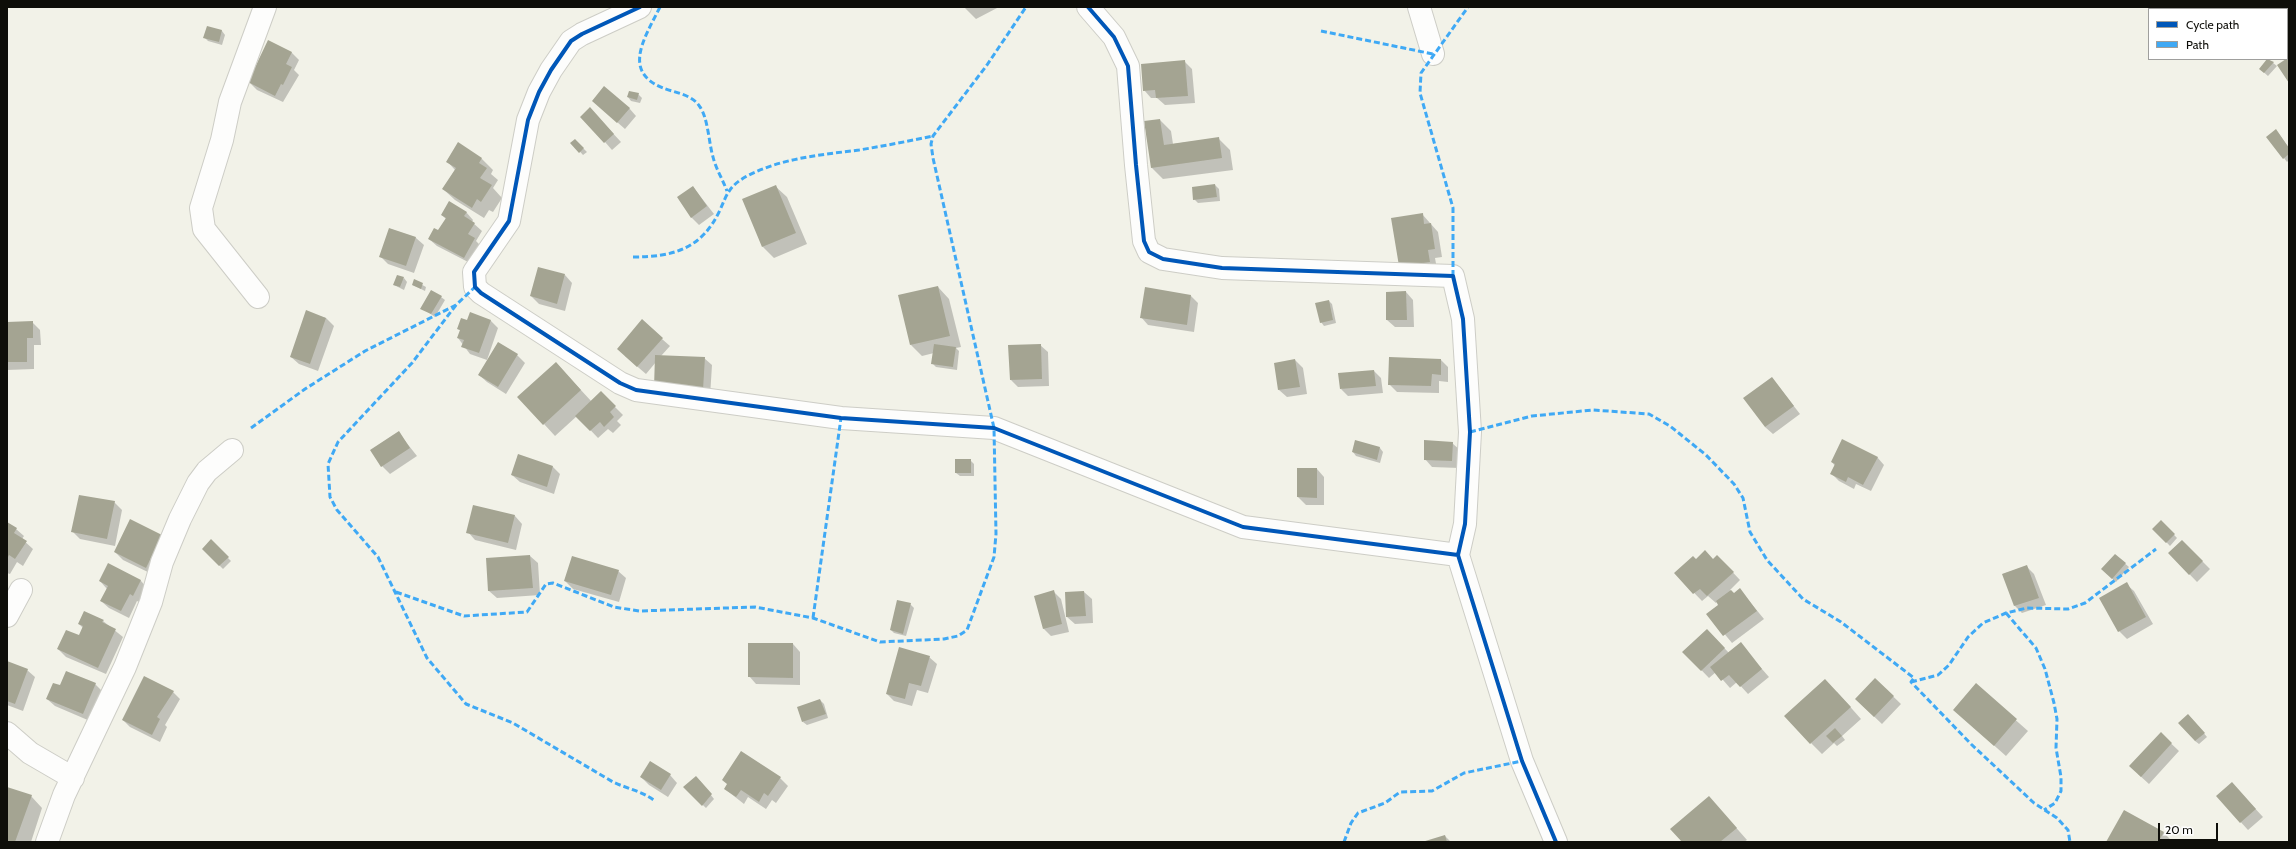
<!DOCTYPE html>
<html>
<head>
<meta charset="utf-8">
<style>
  body { margin:0 }
  #map { position:relative; width:2296px; height:849px; overflow:hidden; background:#f2f2e8; font-family:Cabin,sans-serif }
  canvas { display:block }
  .frame { position:absolute; inset:0; border:8px solid #0e0e09; pointer-events:none }
  .legend { position:absolute; left:2148px; top:8px; width:140px; height:52px; box-sizing:border-box; background:#fff; border:1px solid #9f9f9d; margin:0; padding:5px 7px; list-style:none; font-size:12px; color:#0e0e09 }
  .legend li { display:flex; align-items:center; gap:8px; height:20px }
  .legend b { width:20px; border:1px solid #9f9f9d }
  .scale { position:absolute; left:2158px; top:823px; width:60px; height:18px; box-sizing:border-box; border:2px solid #0e0e09; border-top:0; padding-left:5px; font-size:12px; line-height:14px; white-space:nowrap; color:#0e0e09; -webkit-text-stroke:3px #fff; paint-order:stroke }
</style>
</head>
<body>
<div id="map">
<canvas width="2296" height="849"></canvas>
<div class="frame"></div>
<ul class="legend">
<li><b style="height:5px;background:#0057b8"></b>Cycle path</li>
<li><b style="height:5px;background:#3fa9f5"></b>Path</li>
</ul>
<div class="scale">20 m</div>
</div>
<script>
const g = document.querySelector('canvas').getContext('2d');
g.lineJoin = 'round';
function fill(path, color) { g.fillStyle = color; g.fill(path, 'evenodd'); }
function trace(path, color, width, dash) { g.strokeStyle = color; g.lineWidth = width; g.lineCap = dash ? 'butt' : 'round'; g.setLineDash(dash || []); g.stroke(path); }
const shadow = new Path2D(`
  M964,7H999L976,19Z
  M2203,7H2240L2241,9H2204Z
  M208,27L222,31L225,35L222,45L208,41L204,37Z
  M291,52L299,60L294,70L299,75L283,102L257,90L249,82Z
  M2268,59L2277,66L2268,76L2260,69Z
  M1185,62L1192,69L1195,103L1165,105L1157,98H1151L1144,90Z
  M638,94L642,98L640,103L631,101L628,97Z
  M593,101L629,108L636,116L625,129Z
  M597,116L621,142L612,150L605,142Z
  M1160,120L1171,131L1173,144L1218,138L1230,150L1233,170L1163,179L1152,168Z
  M2279,134L2289,148V160L2287,162L2284,158Z
  M575,140L587,152L583,155L572,143Z
  M458,144L482,159L493,170L491,174L498,180L493,188L502,198L493,212L489,210L484,218L455,200L443,189L455,170L447,161Z
  M1215,185L1219,189L1220,201L1198,203L1194,199Z
  M775,186L787,197L807,244L774,258L763,247Z
  M693,187L714,214L699,225L691,217Z
  M466,212L473,220L472,222L482,231L476,241L482,247L472,264L437,246L429,239L438,232L446,219L442,215Z
  M1422,214L1438,232L1442,257L1435,258L1437,269L1407,273Z
  M390,229L416,238L424,245L414,273L388,264L380,256Z
  M565,275L572,283L565,311L539,304L531,296Z
  M404,278L407,282L404,290L394,285Z
  M415,281L426,287L425,291L413,285Z
  M938,287L949,299L961,347L956,348L959,351L957,370L936,367L933,364L934,353L922,356L911,345Z
  M1406,292L1413,300L1414,327H1395L1387,320Z
  M1191,296L1198,303L1194,332L1148,325L1141,317Z
  M441,297L445,300L435,317L422,308Z
  M1329,301L1332,304L1336,323L1324,326L1321,322Z
  M306,312L326,318L334,326L318,371L299,364L291,357Z
  M471,313L491,321L498,328L487,360L470,354L458,338L461,331L458,329L468,321Z
  M32,322L40,330L41,345H34V369L7,370V323Z
  M662,339L670,346L661,356L704,358L712,365L710,397L656,362L646,374L625,356Z
  M1040,345L1048,352L1049,386L1018,387L1011,380Z
  M517,355L525,363L506,394L487,382L479,375Z
  M1295,360L1303,368L1307,394L1287,397L1279,390Z
  M1441,360L1448,367V382L1439,381V393L1397,392L1389,384Z
  M1374,371L1381,378L1383,393L1348,396L1341,389Z
  M567,375L592,402L601,393L623,415L617,421L621,425L613,433L608,429L598,438L577,416L555,436L544,424Z
  M1772,378L1800,414L1773,434L1765,427Z
  M398,432L417,456L390,474L382,466Z
  M1356,441L1380,448L1383,452L1380,463L1356,456L1353,452Z
  M1452,443L1460,450L1459,468L1432,467L1425,459Z
  M518,455L553,467L560,474L554,494L520,482L512,475Z
  M1877,457L1884,465L1871,491L1856,484L1854,489L1839,481L1832,474L1835,466L1832,462Z
  M970,460L974,464V476H960L956,473Z
  M1298,469H1317L1324,477V505H1306L1298,497Z
  M114,502L122,510L115,546L80,539L73,532Z
  M515,516L522,524L516,550L475,540L468,532Z
  M2161,521L2177,538L2170,546L2154,529Z
  M7,523L16,529L24,536L22,539L33,549L23,566L17,562L10,574L7,573Z
  M161,536L154,575L123,560L115,552Z
  M211,541L231,561L223,569L203,549Z
  M2182,541L2210,569L2197,582L2169,553Z
  M2115,555L2129,567L2116,582L2102,569Z
  M530,556L538,563L540,595L497,598L489,591L487,559Z
  M1696,560H1713L1725,564L1740,580L1730,590L1734,594L1740,590L1764,619L1732,643L1708,614L1720,605L1717,602L1716,603L1708,596L1702,601L1675,573Z
  M108,565L141,581L148,589L141,603L137,601L129,618L109,608L101,601L107,589L100,581Z
  M2026,566L2034,574L2046,605L2022,613L2015,606L2003,574Z
  M618,571L626,578L619,602L573,589L565,581Z
  M2126,584L2134,591L2153,624L2127,639L2119,631Z
  M1054,592L1061,599L1069,632L1051,636L1044,629L1035,596Z
  M1084,592L1092,599L1093,623L1075,624L1067,617L1066,593Z
  M910,604L914,608L906,636L894,633L891,630Z
  M103,621L123,637L106,674L66,657L58,649L79,637L83,628L79,624Z
  M1707,630L1729,653L1740,644L1769,677L1748,694L1737,682L1730,688L1716,672L1709,678L1684,652Z
  M793,644L800,652V685L756,684L749,676Z
  M929,657L937,664L928,693L917,690L912,706L894,701L887,694Z
  M7,662L27,670L35,677L23,711L7,705Z
  M1875,679L1901,704L1882,724L1863,706Z
  M95,684L103,692L90,721L55,706L47,699L60,687Z
  M1976,685L2028,731L2006,756L1954,710Z
  M173,692L180,699L165,725L167,727L160,742L130,727L123,720Z
  M1837,692L1861,719L1842,736L1845,740L1837,746L1834,743L1822,754L1811,743Z
  M820,700L824,704L828,718L807,725L803,722Z
  M2191,718L2207,737L2199,744L2195,741Z
  M2161,734L2179,751L2149,784L2138,774Z
  M670,775L677,783L668,797L649,785L641,777Z
  M780,778L788,786L776,803L772,800L766,809L748,797L744,804L725,789Z
  M700,781L714,799L706,808L684,787Z
  M7,788L31,796L42,808L31,842H7Z
  M2239,791L2263,817L2248,830L2217,796Z
  M1709,797L1747,840L1744,842H1683Z
  M2164,833L2173,842H2107Z
  M1445,836L1451,842H1424Z`);
const building = new Path2D(`
  M2202,7H2230L2227,9H2203Z
  M207,26L222,30L219,42L203,38Z
  M268,40L292,52L286,64L292,67L283,85L281,84L275,96L248,82Z
  M2289,57V83L2277,65Z
  M2267,59L2274,62L2264,73L2259,69Z
  M1185,60L1188,96L1156,98L1155,90L1143,91L1141,64Z
  M604,86L630,108L617,123L592,101Z
  M629,91L639,93L637,100L627,97Z
  M590,107L614,134L604,143L580,117Z
  M1160,119L1164,145L1219,137L1222,158L1151,168L1144,121Z
  M2276,129L2289,148V154L2283,159L2266,137Z
  M575,139L584,148L579,153L570,143Z
  M458,142L482,158L479,163L487,168L480,178L492,185L481,202L477,199L472,208L442,189L456,168L446,162Z
  M1215,184L1217,197L1193,200L1192,187Z
  M776,185L796,233L762,247L742,199Z
  M693,186L707,206L691,218L677,197Z
  M449,201L467,212L464,216L475,223L468,234L475,238L464,258L428,239L434,228L438,230L446,218L441,215Z
  M1423,213L1424,224L1431,223L1435,249L1428,250L1430,262L1399,266L1391,218Z
  M389,228L416,237L406,266L379,257Z
  M538,267L565,274L557,304L530,296Z
  M397,275L404,277L400,287L393,285Z
  M414,279L423,283L421,289L412,285Z
  M938,286L950,336L910,345L898,295Z
  M1145,287L1191,295L1187,325L1140,318Z
  M431,290L442,296L431,314L420,309Z
  M1406,291L1407,320H1386V292Z
  M1329,300L1333,320L1320,323L1315,303Z
  M306,310L326,318L310,364L290,357Z
  M470,312L491,320L479,353L461,347L464,340L457,338L460,330L457,329L461,318L467,320Z
  M642,319L663,338L637,367L617,349Z
  M33,321V338H27V362H7V322Z
  M498,342L518,354L498,387L478,375Z
  M934,344L956,347L953,367L931,364Z
  M1041,344L1042,379L1010,380L1008,345Z
  M655,355L705,357L703,390L654,388Z
  M1389,357L1441,359V375L1432,374L1431,386L1388,385Z
  M1295,359L1300,387L1278,390L1274,363Z
  M556,362L581,390L543,425L517,397Z
  M1374,370L1376,386L1340,389L1338,373Z
  M1772,377L1794,406L1765,427L1743,398Z
  M601,391L616,406L610,412L614,417L604,427L600,422L590,431L575,416Z
  M399,431L410,448L381,467L370,450Z
  M1842,439L1878,457L1863,485L1848,477L1846,482L1830,474L1835,464L1831,462Z
  M1355,440L1380,447L1377,460L1352,452Z
  M1424,440L1453,442L1452,461L1424,460Z
  M518,454L553,466L547,487L511,475Z
  M955,459H971V473H955Z
  M1297,468H1317V498L1297,497Z
  M79,495L115,501L107,539L71,532Z
  M473,505L515,515L508,543L466,533Z
  M130,519L162,535L146,568L114,552Z
  M2161,520L2175,534L2166,543L2152,529Z
  M7,522L17,528L14,533L27,541L15,559L9,555L7,559Z
  M211,539L229,557L219,566L202,549Z
  M2182,540L2203,561L2189,575L2168,553Z
  M1705,550L1713,559L1717,555L1734,572L1707,596L1700,589L1693,594L1674,573L1693,556L1696,559Z
  M2115,554L2126,563L2112,579L2101,569Z
  M530,555L533,588L488,591L486,558Z
  M572,556L619,570L611,595L564,581Z
  M108,563L141,580L133,596L130,594L121,611L100,601L108,586L99,581Z
  M2027,565L2039,598L2014,606L2002,574Z
  M2127,582L2146,617L2118,632L2099,598Z
  M1740,588L1757,611L1723,636L1706,614L1718,605L1716,601L1731,590L1734,593Z
  M1054,590L1062,624L1043,629L1034,596Z
  M1084,591L1086,616L1066,617L1065,592Z
  M897,600L911,603L903,634L890,630Z
  M84,611L104,620L102,622L116,629L98,668L57,649L66,630L79,635L83,626L78,624Z
  M1707,629L1725,648L1701,671L1682,652Z
  M1741,642L1762,669L1740,687L1729,675L1721,681L1710,667Z
  M748,643H793V678L748,677Z
  M899,647L930,656L921,686L909,683L905,699L886,694Z
  M7,661L28,669L15,704L7,701Z
  M66,671L96,683L83,714L46,699L53,683L60,685Z
  M144,676L174,691L157,717L160,719L152,735L122,720Z
  M1875,678L1894,696L1874,717L1855,699Z
  M1825,679L1851,707L1810,744L1784,716Z
  M1976,683L2017,719L1994,746L1953,710Z
  M820,699L826,714L802,722L797,707Z
  M2188,714L2205,733L2195,741L2178,723Z
  M1835,728L1842,736L1833,743L1826,736Z
  M2161,732L2172,743L2141,777L2129,766Z
  M741,751L781,777L768,796L764,793L759,802L741,790L736,797L724,789L727,784L722,780Z
  M650,761L671,774L661,790L640,777Z
  M696,776L712,794L702,806L683,787Z
  M2232,782L2256,809L2240,823L2216,796Z
  M7,787L32,795L15,842L7,841Z
  M1709,796L1737,828L1720,842H1682L1670,829Z
  M2124,810L2164,832L2158,842H2106Z
  M1445,835L1447,842H1422Z`);
const minor = new Path2D(`
  M640,7L582,34L571,41L551,70L539,92L528,120L509,221L474,272L475,287L481,293L620,383L636,390L841,418L994,428L1243,527L1458,555
  M1088,7L1114,37L1128,66L1136,165L1144,241L1149,252L1163,259L1222,268L1453,276L1463,319L1470,432L1465,524L1458,555L1522,761L1556,842
  M1419,7L1433,54
  M258,297L204,229L201,208L222,140L230,102L265,7
  M7,616L21,590
  M7,733L30,753L73,778
  M47,842L64,795L125,667L151,602L162,562L180,519L198,483L207,471L232,450`);
const quiet = new Path2D(`
  M660,7C643,41 619,76 672,91C682,94 694,97 700,107C708,118 709,144 713,157C716,169 723,180 727,191
  M1321,31L1433,54
  M633,257C673,257 702,249 720,210C727,194 729,186 747,176C782,158 820,155 859,150C884,146 909,141 933,136
  M1453,276V208L1420,93L1421,73L1468,7
  M456,305L412,363L338,442L328,464L330,497L337,510L378,557L427,658L466,704L513,723L613,782C628,789 642,791 655,801
  M251,428L305,389L365,351L456,305L475,287
  M1470,432L1532,416L1593,410L1649,414L1670,426L1706,455L1734,484L1743,498L1750,532L1767,560L1803,599L1841,622L1914,678L1911,682L1971,744L2034,803L2057,818L2068,830L2070,842
  M396,592L464,616L527,612L546,584L553,583L614,607L639,611L755,607L813,618L880,642L944,639L958,636L967,630L994,557L996,534L994,428L933,158L931,144L933,136L987,65L1026,7
  M2006,613L2036,648L2045,669L2054,703L2057,719L2056,748L2061,777V791L2055,803L2044,810
  M813,618L841,418
  M1911,682L1938,675L1949,665L1968,637L1983,623L2006,613L2027,608L2068,609L2085,603L2156,549
  M1344,842L1351,823L1358,813L1385,803L1400,792L1432,791L1464,773L1522,761`);
const cycleway = new Path2D(`
  M640,7L582,34L571,41L551,70L539,92L528,120L509,221L474,272L475,287L481,293L620,383L636,390L841,418L994,428L1243,527L1458,555
  M1088,7L1114,37L1128,66L1136,165L1144,241L1149,252L1163,259L1222,268L1453,276L1463,319L1470,432L1465,524L1458,555L1522,761L1556,842`);
fill(shadow, '#0003');
fill(building, '#a4a492');
trace(minor, '#cdcdc6', 24);
trace(minor, '#fdfdfc', 22);
trace(quiet, '#3fa9f5', 3, [6, 3]);
trace(cycleway, '#0057b8', 4);
</script>
</body>
</html>
